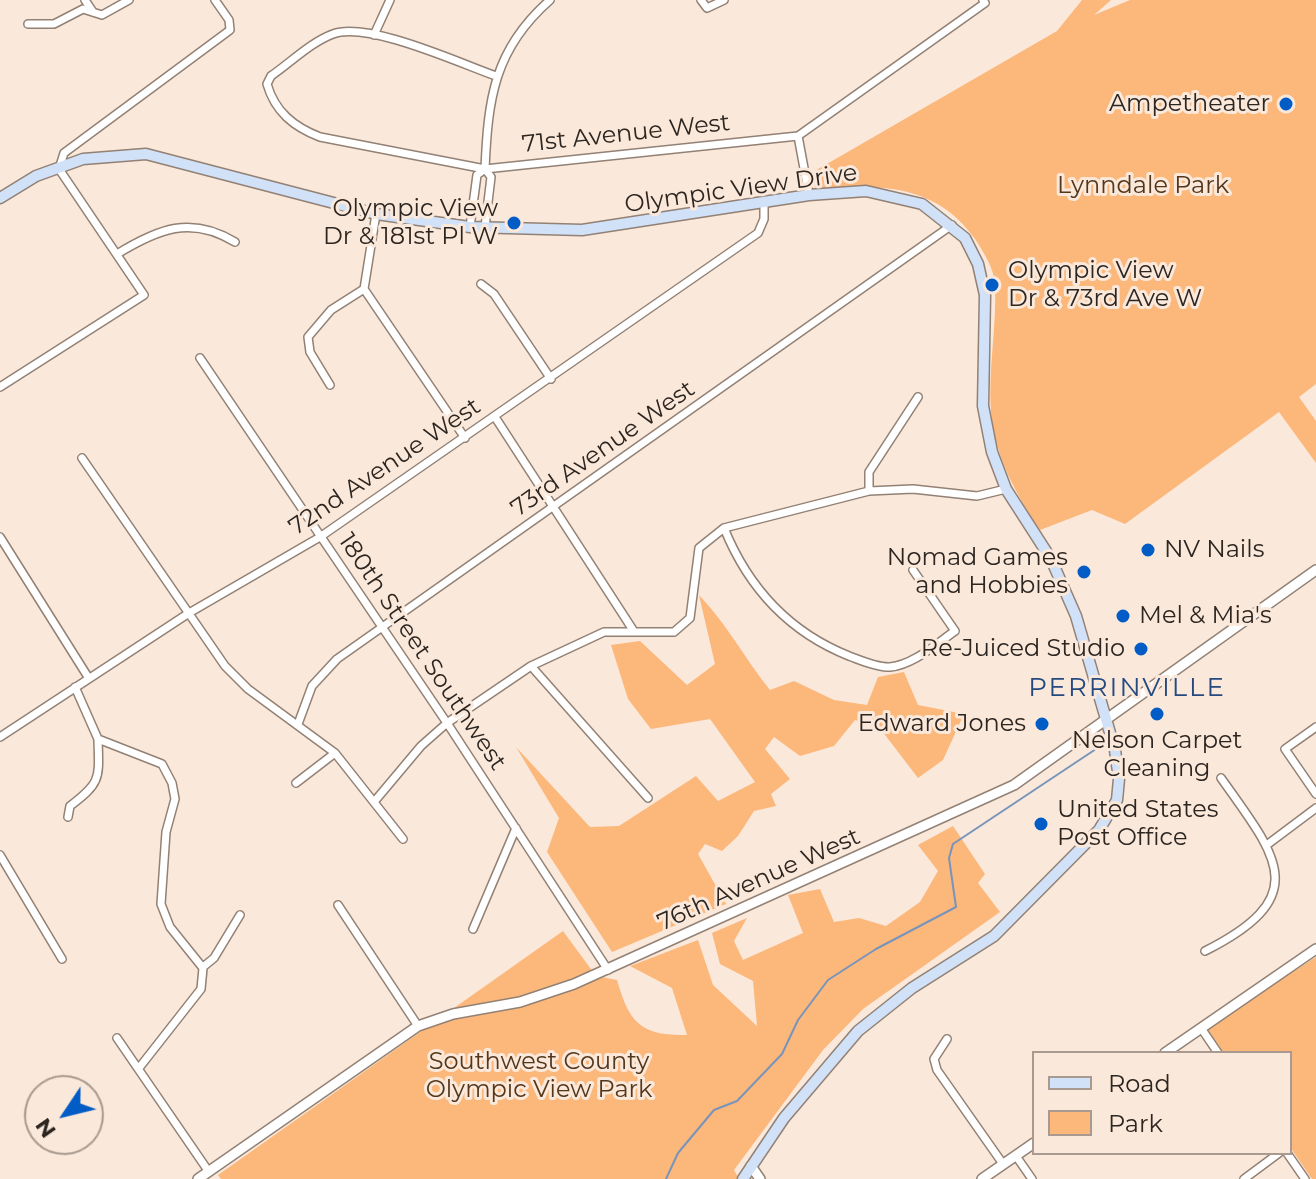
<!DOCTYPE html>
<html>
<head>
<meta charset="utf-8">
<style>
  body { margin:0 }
  #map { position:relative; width:1316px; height:1179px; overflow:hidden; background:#fae8da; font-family:Montserrat,sans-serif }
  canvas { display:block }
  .legend { position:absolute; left:1032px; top:1051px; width:260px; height:104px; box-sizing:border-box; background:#fae8da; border:2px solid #a89a90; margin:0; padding:10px 14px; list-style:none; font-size:24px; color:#2c2520 }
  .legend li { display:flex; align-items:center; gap:16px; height:40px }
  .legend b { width:40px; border:2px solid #a89a90 }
  .north { position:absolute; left:24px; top:1075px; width:80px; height:80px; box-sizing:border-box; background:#fae8da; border:2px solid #a89a90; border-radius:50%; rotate:235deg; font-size:22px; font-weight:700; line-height:32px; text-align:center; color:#2c2520 }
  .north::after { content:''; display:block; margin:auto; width:28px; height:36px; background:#025cc6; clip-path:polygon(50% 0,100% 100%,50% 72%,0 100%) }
</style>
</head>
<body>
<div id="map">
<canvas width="1316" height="1179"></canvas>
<ul class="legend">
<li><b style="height:10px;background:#d0e1f8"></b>Road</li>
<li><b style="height:22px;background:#fcb77b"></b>Park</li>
</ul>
<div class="north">N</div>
</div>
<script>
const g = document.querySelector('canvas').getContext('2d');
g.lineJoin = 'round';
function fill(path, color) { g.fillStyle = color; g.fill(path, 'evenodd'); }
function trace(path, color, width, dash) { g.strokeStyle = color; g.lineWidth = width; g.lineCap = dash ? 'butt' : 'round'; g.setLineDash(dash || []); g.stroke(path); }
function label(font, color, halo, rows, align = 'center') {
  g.font = font + ' Montserrat,sans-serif'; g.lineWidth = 6; g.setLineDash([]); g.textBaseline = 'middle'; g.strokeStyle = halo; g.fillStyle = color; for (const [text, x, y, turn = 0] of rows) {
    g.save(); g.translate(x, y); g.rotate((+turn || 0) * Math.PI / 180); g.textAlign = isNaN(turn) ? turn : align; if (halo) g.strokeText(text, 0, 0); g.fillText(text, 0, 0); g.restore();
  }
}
const green = new Path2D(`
  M1082,0H1111L1094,15L1130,0H1316V384L1299,397L1316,421V463L1279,412L1125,524L1092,510L1040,530C1016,494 995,457 991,412C988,369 997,326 995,283C994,269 983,251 975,239C934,182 878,185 815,189L813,172L1057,31Z
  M699,595C727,624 745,659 770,690L794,681L834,700L867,705L878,677L904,672L918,705L964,714L943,760L918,778L879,727L855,720L834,746L800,756L774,737L765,749L790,779L771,794L776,806L754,811L738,836L722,851L705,844L698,854L726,904L612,952L547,852L559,818L516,747L590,827L619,826L696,776L718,801L755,782L710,719L651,729L628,699L611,645L640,641L687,685L715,664Z
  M953,826L985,874L978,883L1000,912L863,1009L823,1050L734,1170L739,1179H221L218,1175L563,931L596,976L617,980C629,1022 640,1036 687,1035L672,988L630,966L698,940L713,985L757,1026L753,981L720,964L712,933L747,918L734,941L743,960L803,933L788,895L820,889L834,922L859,918L886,926L920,902L938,871L918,845Z
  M1316,957V1179H1312L1290,1147V1053H1224L1206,1028Z`);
const stream = new Path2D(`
  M666,1179L678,1153L714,1110L737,1101L782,1054L798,1020L828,980L876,949L956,907L949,858L953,844L1099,747`);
const minor = new Path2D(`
  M85,0L93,12
  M701,0L707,8L724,0
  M28,24H54L83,9L102,15L129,0
  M374,35L390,0
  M496,76C459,63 368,21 333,34C311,42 290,63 271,76L267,84C275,112 294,127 320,137L485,169L798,136L985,3L983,0
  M798,136L809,195
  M470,227L477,175L485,169
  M485,227L491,177L485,169C488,99 494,49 550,0
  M117,254C158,229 191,215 235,242
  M481,284L494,294L551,379
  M364,289L465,438
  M200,358L447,723L608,970
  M330,385L310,352L308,337L331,310L364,289L376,214
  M0,387L144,295L59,169L64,153L230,30L229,20L215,0
  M495,417L633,630
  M82,458L225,666L248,689L335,753L403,839
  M869,491V472L918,397
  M724,528C748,587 789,632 849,656C860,660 878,668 890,667C913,665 936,644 955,631L913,570
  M0,537L88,677
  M531,666L648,798
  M75,687L98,739L162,764L172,783L175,799L166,832L161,904L170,927L203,968L201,989L139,1068
  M298,724L312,686L337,659L952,225
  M1316,727L1285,749L1316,794
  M0,737L189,613L320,537L758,233L764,219V204
  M296,783L335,753
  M374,802L421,746L447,723L531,666L604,632H674L690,618L699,548L724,528L869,491L913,489L977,496L1006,489
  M68,817L70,806C102,782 99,778 98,739
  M1268,844L1316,808
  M0,855L62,959
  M338,905L418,1026
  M473,929L516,828
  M1205,951C1314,896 1277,857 1221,778
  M203,967L214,958L240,915
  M1201,1028L1218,1053
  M117,1038L209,1172
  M947,1039L934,1059L937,1070L1003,1164
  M1287,1153L1305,1179
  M1016,1156L1032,1179
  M1244,1179L1279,1153`);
const tertiary = new Path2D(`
  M1165,1053L1316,949
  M751,1166L760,1179
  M198,1179L418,1026L453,1014L520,1002L574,984L1014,785L1316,570
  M982,1179L1034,1143`);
const secondary = new Path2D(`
  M0,198L36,176L83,159L146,154L376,214L470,227L582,230L809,195L866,191L922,204L965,238L978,264L985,295L983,406L992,452L1006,489L1051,559L1076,616L1115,750L1119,779L1117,800L1099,830L994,936L912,988L858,1031L784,1118L743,1179`);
const markers = [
  [1286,104,8,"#025cc6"],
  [514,223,8,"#025cc6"],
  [992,285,8,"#025cc6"],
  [1148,550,8,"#025cc6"],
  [1084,572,8,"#025cc6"],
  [1123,616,8,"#025cc6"],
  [1141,649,8,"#025cc6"],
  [1157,714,8,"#025cc6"],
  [1042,724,8,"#025cc6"],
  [1041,824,8,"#025cc6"]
];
const poiNames = [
  ["Ampetheater",1270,104],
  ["Olympic View",498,209],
  ["Dr & 181st Pl W",498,237],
  ["Olympic View",1008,271,"left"],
  ["Dr & 73rd Ave W",1008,299,"left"],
  ["NV Nails",1164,550,"left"],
  ["Nomad Games",1068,558],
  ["and Hobbies",1068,586],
  ["Mel & Mia's",1139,616,"left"],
  ["Re-Juiced Studio",1125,649],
  ["Edward Jones",1026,724],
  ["Nelson Carpet",1157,741,"center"],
  ["Cleaning",1157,769,"center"],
  ["United States",1057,810,"left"],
  ["Post Office",1057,838,"left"]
];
const streetNames = [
  ["71st Avenue West",626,134,-6],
  ["Olympic View Drive",741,189,-8],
  ["73rd Avenue West",603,449,-35],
  ["72nd Avenue West",385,467,-34],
  ["180th Street Southwest",422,652,56],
  ["76th Avenue West",759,880,-24]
];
const parkNames = [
  ["Lynndale Park",1143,186],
  ["Southwest County",539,1062],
  ["Olympic View Park",539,1090]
];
const neighbourhoodNames = [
  ["PERRINVILLE",1127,688]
];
fill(green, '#fcb77b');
trace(stream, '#7994bb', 2);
trace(minor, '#928174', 10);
trace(tertiary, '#928174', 12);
trace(secondary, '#928174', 13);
trace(minor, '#fff', 7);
trace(tertiary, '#fff', 9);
trace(secondary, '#d0e1f8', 10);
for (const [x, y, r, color] of markers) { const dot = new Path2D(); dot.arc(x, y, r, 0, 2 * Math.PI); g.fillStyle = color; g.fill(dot); trace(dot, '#fae8da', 3); }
label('24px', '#2c2520', '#fae8da', poiNames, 'right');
label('24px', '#2c2520', '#fae8da', streetNames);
label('24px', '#54361a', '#fae8da', parkNames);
g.letterSpacing = '2px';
label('26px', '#254a80', '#fae8da', neighbourhoodNames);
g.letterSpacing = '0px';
</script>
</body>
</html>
